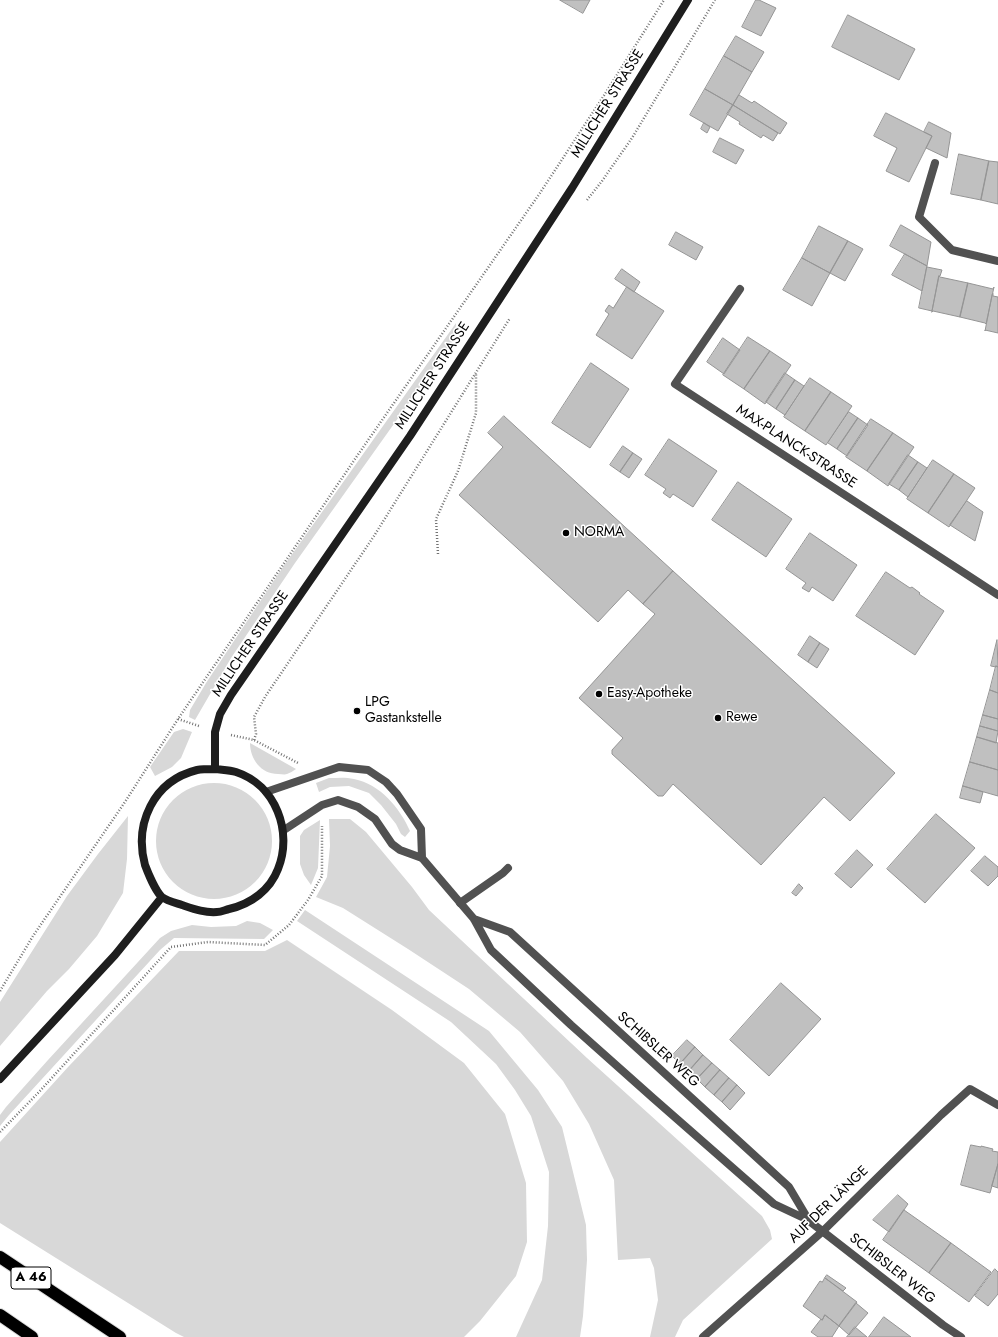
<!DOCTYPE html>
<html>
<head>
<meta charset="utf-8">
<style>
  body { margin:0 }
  canvas { display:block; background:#fff }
</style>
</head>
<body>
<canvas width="998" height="1337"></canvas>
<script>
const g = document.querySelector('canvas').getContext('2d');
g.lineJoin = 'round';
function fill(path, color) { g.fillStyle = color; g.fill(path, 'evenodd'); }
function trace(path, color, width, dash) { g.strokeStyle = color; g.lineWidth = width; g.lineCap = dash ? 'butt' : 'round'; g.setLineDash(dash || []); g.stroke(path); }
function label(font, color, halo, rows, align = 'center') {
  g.font = font + ' Jost,sans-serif'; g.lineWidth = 3; g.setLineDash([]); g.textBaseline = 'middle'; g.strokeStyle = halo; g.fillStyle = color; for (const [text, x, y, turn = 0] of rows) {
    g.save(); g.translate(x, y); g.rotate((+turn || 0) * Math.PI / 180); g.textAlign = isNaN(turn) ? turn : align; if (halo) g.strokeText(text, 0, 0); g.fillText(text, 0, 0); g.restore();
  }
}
const green = new Path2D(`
  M456,323L455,338L295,563L231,658L195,720L189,717L190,710L206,683L283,567Z
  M183,729L192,732L181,758L172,767L155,776L150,767L174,732Z
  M250,743L296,769C293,771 290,773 287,774C285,775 281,774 278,774C261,774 250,759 250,743Z
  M329,778C337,778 346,777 354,779C380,784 400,808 410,831L405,837L401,834L396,824L381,805L369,793L349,786L330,787L319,792L316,783Z
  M156 841a58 58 0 1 1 116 0a58 58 0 1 1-116 0Z
  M128,816L127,859L123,893L97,936L69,969L47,991L0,1046V1002L67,896L98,854Z
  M329,819H350L366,832L412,887L429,910L587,1058L762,1216L770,1230L772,1239L683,1320L675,1337H650L658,1300L654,1268L650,1258L618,1260L614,1180L589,1124L563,1081L520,1032L469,989L408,949L343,908L316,897L327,877L330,846Z
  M320,820L318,868L311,885L304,875L300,864V836L304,830Z
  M305,910L489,1031L538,1090L562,1127L586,1225L587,1260L583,1316L580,1337H516L542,1280L548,1226L549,1172L531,1116L515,1090L496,1064L451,1022L297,921Z
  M247,921L260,923L273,930L264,939L174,938L160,950L9,1115L0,1126V1115L6,1107L48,1060L160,938L171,931L192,925L211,927L236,926Z
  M287,940L392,1010L464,1063L505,1114L526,1183L527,1242L516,1276L480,1321L464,1337H184L176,1333L0,1223V1142L69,1066L179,951H265Z`);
const building = new Path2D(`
  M560,0H590L583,13Z
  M756,0H759L776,8L761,36L742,27Z
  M848,15L915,49L899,80L832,47Z
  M736,36L764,52L752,72L724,56Z
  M724,56L752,72L733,105L705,89Z
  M705,89L733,105L718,131L690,115Z
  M739,95L752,103L754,101L787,123L780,134L733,105Z
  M733,105L778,133L773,141L763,135L761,138L739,124L740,122L727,114Z
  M886,113L932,136L909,182L886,171L897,148L874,136Z
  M929,122L951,133L947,158L926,148L932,136L924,132Z
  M704,123L710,127L707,133L701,129Z
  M720,138L744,150L736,164L713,152Z
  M959,154L989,161L981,200L951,194Z
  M989,161L998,162V204L981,200Z
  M901,225L931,242L927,266L890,246Z
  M819,226L848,241L830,273L802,258Z
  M676,232L703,247L696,260L669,245Z
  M848,241L863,249L845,281L830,273Z
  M905,254L927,266L922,291L892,275Z
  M802,258L830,273L812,306L783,290Z
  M927,267L942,270L940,276H939L932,311L919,308Z
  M622,269L640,282L634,292L615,279Z
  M939,276L940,277L968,283L960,317L933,311L932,312Z
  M968,283L993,289L994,287L986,324L985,323L960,317Z
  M627,287L664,311L632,359L596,335L609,314L605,311L609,305L613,308Z
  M993,294V296L998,297V333L985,330V331L992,295Z
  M748,337L770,351L744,389L723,375Z
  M723,338L740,350L724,374L707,362Z
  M770,351L791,365L765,404L744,389Z
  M591,363L629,389L590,448L552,423Z
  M785,373L795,380L776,409L766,402Z
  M810,378L831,392L805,431L784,417Z
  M795,380L804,386L785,415L776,409Z
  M831,392L852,406L826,445L805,431Z
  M849,412L858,418L837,449L828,443Z
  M504,416L673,571L643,604L628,590L598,622L459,495L503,447L488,433Z
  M858,418L868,425L847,456L837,449Z
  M871,419L893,433L867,471L846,457Z
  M893,433L914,447L888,486L867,471Z
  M669,439L717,471L693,507L673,494L670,498L663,493L666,489L645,475Z
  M623,446L633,453L620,472L610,465Z
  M633,453L642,459L629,478L620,472Z
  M908,455L918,462L899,490L889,484Z
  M933,460L954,474L928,513L907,499Z
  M918,462L927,468L908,497L899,490Z
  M954,474L975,488L949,527L928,513Z
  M738,482L792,519L766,557L712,520Z
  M967,501L983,512L975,541L950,525Z
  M810,533L857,565L833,601L812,587L809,592L802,588L806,583L786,569Z
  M673,571L895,773L850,821L824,797L761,865L673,784L663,796H658L612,754V750L623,738L579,698L655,614L643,604Z
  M886,572L910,588L912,587L920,593L919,594L944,611L915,655L856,616Z
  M810,636L820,643L808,662L798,655Z
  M997,640L998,667L996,666V667L991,666Z
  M820,643L829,649L817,668L808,662Z
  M996,666L998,667V693L990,690Z
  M990,690L998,693V719L983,715Z
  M983,715L998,719V731L980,726Z
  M980,726L998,731L996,743L977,737Z
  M977,737L998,743V770L970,762Z
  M970,762L998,770V796L963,786Z
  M963,786L983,792L980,803L960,798Z
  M936,814L975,848L925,903L887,869Z
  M857,850L873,865L851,888L835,874Z
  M985,856L998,867V876L988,886L971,871Z
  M799,884L803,888L796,896L792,893Z
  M781,983L821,1019L769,1076L730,1040Z
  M687,1040L695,1047L680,1064L672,1056Z
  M695,1047L703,1055L688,1072L680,1064Z
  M703,1055L712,1063L697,1079L688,1072Z
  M712,1063L720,1070L705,1087L697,1079Z
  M720,1070L729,1078L714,1095L705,1087Z
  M729,1078L737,1085L722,1102L714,1095Z
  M737,1085L745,1093L730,1110L722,1102Z
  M971,1145L981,1147V1146L993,1149L992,1151L998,1152V1164L990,1193L961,1185Z
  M998,1164V1188L992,1186Z
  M898,1195L908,1204L889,1232L873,1220Z
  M904,1210L951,1243L929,1273L883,1240Z
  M951,1243L991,1272L969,1302L929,1273Z
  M995,1269L998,1272V1294L988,1306L975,1296Z
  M827,1275L846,1288L843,1291L825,1278Z
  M825,1278L857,1302L839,1326L825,1315L822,1320L803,1306L820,1281L822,1282Z
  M856,1303L868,1313L849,1335L839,1326Z
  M825,1315L839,1326L832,1337H818L811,1332L821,1319L822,1320Z
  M884,1317L911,1337H869Z
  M855,1327L867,1337H847Z`);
const path = new Path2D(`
  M587,200L602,181L632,138L715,0
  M438,554L436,519L458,471L476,413V373
  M178,719L199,726
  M231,735L254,740L298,763
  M254,740L256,734L254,717L265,697L374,536L510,318
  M0,991L33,936L125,802L178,719L355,459L540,193L603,97L664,0
  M0,1132L39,1092L171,947L208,942L265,945L289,925L308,900L322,876V826`);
const lane = new Path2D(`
  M460,903L503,873L508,868`);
const street = new Path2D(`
  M935,163L919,217L952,250L998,261
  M740,289L675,384L998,595
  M266,792L339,767L368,770L386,782L397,794L421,829L422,858
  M284,830L322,805L338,800L358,807L375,819L392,844L400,850L422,858L474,919L491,950L571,1025L653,1098L774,1204L808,1220L943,1325L961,1337
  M474,919L510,932L789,1187L808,1219
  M703,1337L823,1231L941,1115L970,1089L998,1105`);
const secondary = new Path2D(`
  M215,769V732L220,714L231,695L410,436L572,188L688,0
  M215,769C222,770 229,770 236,772C276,785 293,832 278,869C270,890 251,904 229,909C225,910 221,912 217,912C205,913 194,909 182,905C176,903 167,901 162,897C156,892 148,873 145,865C134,824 153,781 197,770C202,769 209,769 215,769Z
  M0,1079L115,955L162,897`);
const highway = new Path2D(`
  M0,1257L120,1337
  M0,1315L32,1337`);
const markers = [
  [566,533,4,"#000"],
  [599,694,4,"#000"],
  [357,711,4,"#000"],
  [718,718,4,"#000"]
];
const shields = [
  [31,1278,40]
];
const shieldNames = [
  ["A 46",31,1278]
];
const streetNames = [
  ["MILLICHER STRASSE",608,104,-58],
  ["MILLICHER STRASSE",433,376,-57],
  ["MAX-PLANCK-STRASSE",796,447,33],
  ["MILLICHER STRASSE",251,644,-56],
  ["SCHIBSLER WEG",658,1050,42],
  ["AUF DER LÄNGE",829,1205,-44],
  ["SCHIBSLER WEG",892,1269,38]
];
const poiNames = [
  ["NORMA",574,533],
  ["Easy-Apotheke",607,694],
  ["LPG",365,703],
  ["Gastankstelle",365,719],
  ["Rewe",726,718]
];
fill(green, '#d8d8d8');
fill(building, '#c0c0c0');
trace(building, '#959595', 1);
trace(highway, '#dbdbdb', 14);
trace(path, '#737373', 2.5, [1, 2]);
trace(lane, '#515151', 8);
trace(street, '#515151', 8);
trace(secondary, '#1e1e1e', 8);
trace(highway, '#000', 12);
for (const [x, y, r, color] of markers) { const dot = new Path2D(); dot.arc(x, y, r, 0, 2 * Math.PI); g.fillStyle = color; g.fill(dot); trace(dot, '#fff', 1.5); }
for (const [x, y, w] of shields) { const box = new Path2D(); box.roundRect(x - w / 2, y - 11, w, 22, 3); g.fillStyle = '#fff'; g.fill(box); trace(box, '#000', 1); }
label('bold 13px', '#000', null, shieldNames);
label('14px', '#000', '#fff', streetNames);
label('14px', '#000', '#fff', poiNames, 'left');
</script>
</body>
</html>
